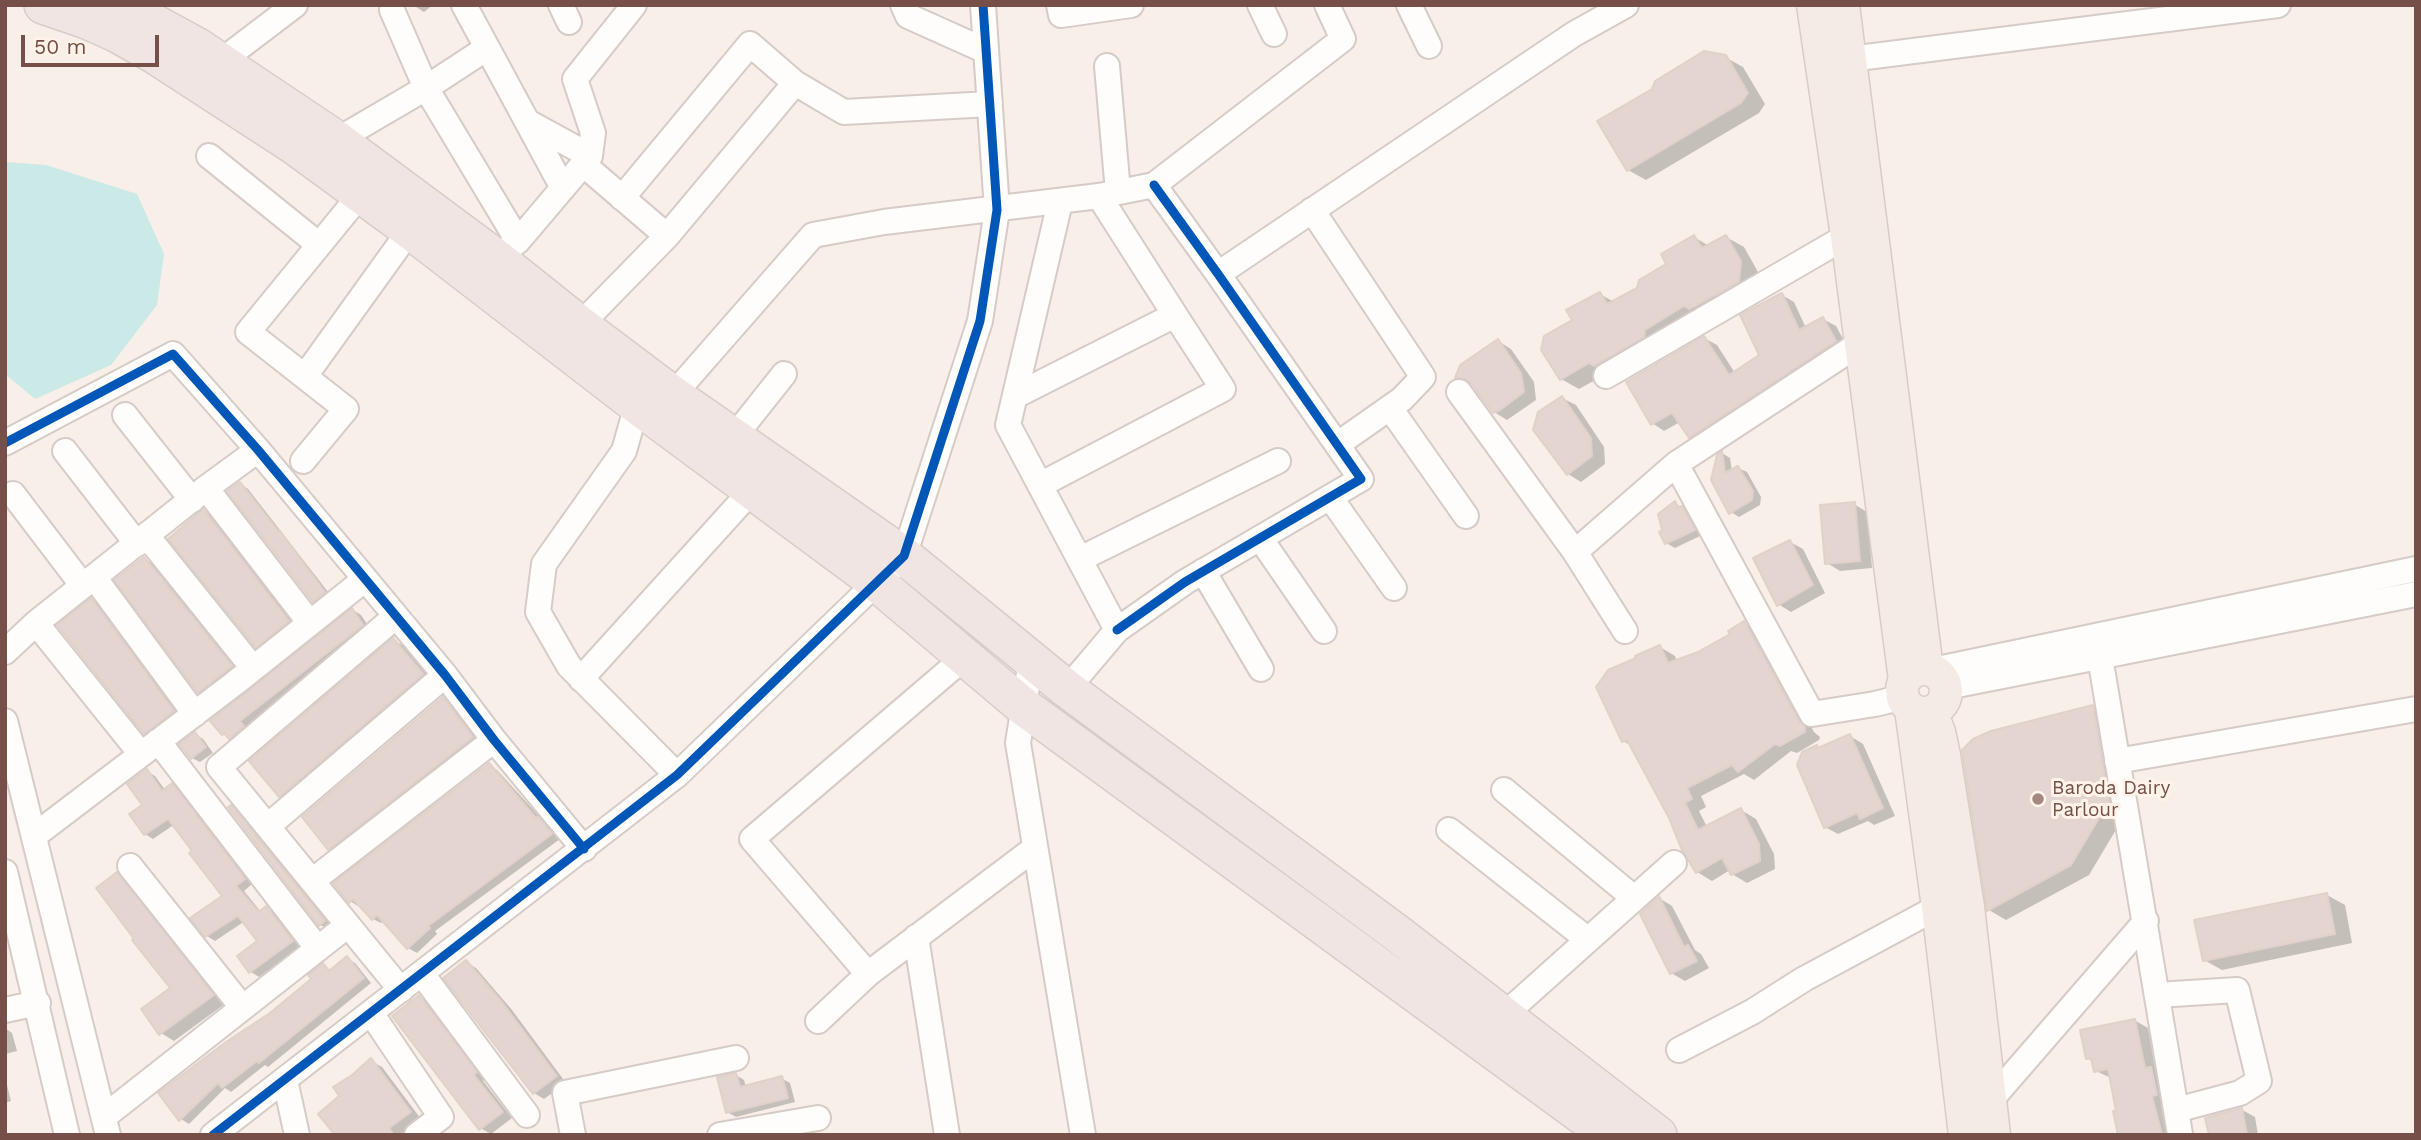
<!DOCTYPE html>
<style>
body{margin:0}
#map{position:relative;width:2421px;height:1140px;overflow:hidden;background:#f7efe8;font-family:"Work Sans",sans-serif}
canvas{display:block}
.frame{position:absolute;inset:0;border:7px solid #765048;pointer-events:none}
.scale{position:absolute;left:21px;top:35px;width:138px;height:32px;box-sizing:border-box;border:4px solid #765048;border-top:0;padding-left:9px;font-size:21px;line-height:24px;white-space:nowrap;color:#765048;-webkit-text-stroke:5px #fff3ea;paint-order:stroke}
</style>
<div id="map">
<canvas width="2421" height="1140"></canvas>
<div class="frame"></div>
<div class="scale">50 m</div>
</div>
<script>
const ctx = document.querySelector('canvas').getContext('2d');
ctx.lineJoin = 'round';
function fillPath(path, color) { ctx.fillStyle = color; ctx.fill(path, 'evenodd'); }
const poly = rows => new Path2D(rows.map(r => 'M' + r).join(''));
function strokePath(path, color, width, dash) { ctx.strokeStyle = color; ctx.lineWidth = width; ctx.lineCap = dash ? 'butt' : 'round'; ctx.setLineDash(dash || []); ctx.stroke(path); }
function write(font, color, halo, rows, align = 'center') {
  ctx.font = font + ' "Work Sans",sans-serif'; ctx.lineWidth = 6; ctx.setLineDash([]); ctx.textBaseline = 'middle'; ctx.strokeStyle = halo; ctx.fillStyle = color; for (const [text, x, y, turn = 0] of rows) {
    ctx.save(); ctx.translate(x, y); ctx.rotate((+turn || 0) * Math.PI / 180); ctx.textAlign = isNaN(turn) ? turn : align; if (halo) ctx.strokeText(text, 0, 0); ctx.fillText(text, 0, 0); ctx.restore();
  }
}
fillPath(poly([
 [5,162,46,165,137,194,164,254,157,305,111,365,35,399,5,374]
]), '#cae9e7');
fillPath(poly([
 [413,5,433,5,424,12],
 [1725,57,1743,67,1765,104,1759,113,1646,180,1628,170],
 [1694,237,1709,246,1726,237,1744,247,1758,272,1756,291,1579,389,1561,379,1574,321,1600,294,1614,302,1638,289,1669,265],
 [1782,295,1794,302,1806,328,1823,319,1836,326,1848,348,1703,444,1690,436,1680,422,1664,431,1652,423,1704,338,1717,345,1735,373,1761,356],
 [1498,341,1511,349,1534,382,1536,400,1507,420,1494,412,1474,385,1458,377],
 [1562,398,1576,405,1604,447,1605,464,1581,482,1568,474],
 [1722,453,1730,458,1732,471,1738,468,1747,472,1761,497,1760,505,1739,517,1731,512,1713,480],
 [240,484,248,489,332,597,322,605,314,601],
 [1675,503,1690,513,1702,535,1675,548,1666,543],
 [1854,504,1867,512,1872,568,1840,571,1827,563],
 [204,511,212,516,297,626,265,651,257,646],
 [1790,542,1803,549,1825,593,1791,612,1778,604],
 [145,559,153,564,240,671,207,696,199,691],
 [91,600,100,605,181,716,153,737,145,732],
 [353,610,361,615,371,630,247,726,251,731,239,742,223,733],
 [1744,623,1759,632,1814,732,1820,737,1819,740,1797,753,1791,751,1754,780,1744,774,1701,796,1706,807,1699,811,1707,827,1741,810,1756,819,1774,854,1775,869,1747,883,1732,874,1730,870,1712,881,1697,872,1671,817,1632,746,1623,741,1660,647,1675,656,1677,662,1699,654,1732,634],
 [393,640,402,645,431,679,288,801,280,796],
 [443,699,451,704,481,743,337,853,329,849],
 [2093,707,2110,717,2120,823,2089,875,2006,920,1989,910],
 [195,734,203,739,213,753,200,762,192,758],
 [1850,736,1863,744,1895,816,1874,825,1868,821,1838,834,1825,827,1817,747,1821,749],
 [489,765,497,770,560,839,435,931,437,934,417,953,408,948,384,921,381,923,373,919,360,904,358,906,350,901],
 [147,771,155,776,165,790,172,785,180,790,252,884,244,891,261,912,266,908,275,913,301,947,259,977,251,972,259,941,245,921,215,941,207,936,225,897,175,824,153,839,145,834],
 [231,807,239,812,333,926,329,929,320,925],
 [117,874,130,882,226,1003,174,1041,161,1033,173,989],
 [2327,895,2345,905,2352,943,2222,970,2204,960],
 [1659,898,1672,906,1695,950,1701,954,1709,968,1685,981,1671,973],
 [347,959,355,963,371,983,268,1067,265,1065,231,1092,225,1088,189,1124,181,1119,161,1093,271,1014,314,979,323,965,332,971],
 [466,962,476,968,512,1010,566,1083,544,1099,534,1093],
 [419,997,430,1003,486,1079,483,1081,512,1118,491,1134,480,1128],
 [2134,1020,2148,1028,2156,1072,2164,1076,2172,1135,2119,1135,2118,1112,2111,1078,2096,1071,2094,1062,2087,1058],
 [5,1028,12,1033,17,1051,5,1054],
 [371,1061,382,1067,421,1119,402,1135,337,1135,342,1097,353,1076],
 [736,1075,744,1080,746,1087,781,1078,790,1083,795,1102,736,1117,727,1112],
 [5,1077,11,1101,5,1103],
 [2242,1110,2255,1117,2258,1135,2210,1135]
]), '#0003');
const building = poly([
 [1704,51,1726,55,1748,93,1741,103,1627,171,1597,121,1652,89,1655,81,1704,51],
 [1694,235,1702,248,1726,235,1741,261,1739,282,1689,309,1684,306,1645,330,1644,337,1597,364,1594,366,1589,363,1560,380,1541,350,1544,336,1572,320,1566,310,1600,292,1607,304,1637,288,1639,280,1666,264,1661,254,1694,235],
 [1782,293,1799,330,1823,317,1836,341,1689,438,1672,413,1651,425,1626,382,1704,336,1729,375,1759,355,1740,315,1782,293],
 [1498,339,1521,373,1524,392,1500,410,1493,413,1471,383,1464,378,1455,378,1460,365,1498,339],
 [1562,396,1591,438,1592,456,1567,475,1533,430,1538,412,1562,396],
 [1722,451,1725,473,1738,466,1753,491,1752,500,1729,514,1711,480,1717,455,1722,451],
 [240,482,279,532,280,531,325,592,313,602,227,491,240,482],
 [1675,501,1678,508,1682,506,1695,530,1665,544,1659,532,1662,530,1658,514,1675,501],
 [1855,502,1860,561,1825,564,1820,505,1855,502],
 [203,509,289,621,256,648,168,539,203,509],
 [1790,540,1813,585,1777,606,1753,558,1790,540],
 [144,557,232,666,198,693,114,580,144,557],
 [91,598,174,711,144,734,57,625,91,598],
 [352,608,363,625,240,721,244,726,229,739,224,733,222,735,210,721,352,608],
 [1744,621,1799,721,1805,727,1805,732,1780,746,1775,744,1738,772,1732,765,1687,788,1692,799,1685,803,1698,830,1741,808,1759,844,1760,861,1731,875,1722,858,1696,873,1682,850,1669,818,1627,740,1622,742,1596,687,1608,670,1636,658,1635,656,1660,645,1668,663,1698,652,1730,634,1728,631,1744,621],
 [393,638,423,674,279,797,249,761,393,638],
 [443,697,473,737,328,850,302,817,443,697],
 [2093,705,2111,813,2102,813,2071,865,1987,911,1962,750,1973,739,1991,731,2093,705],
 [195,732,206,747,191,759,179,744,195,732],
 [1850,734,1883,808,1860,819,1857,813,1824,828,1797,765,1802,752,1817,745,1818,748,1850,734],
 [489,763,536,818,538,817,552,834,428,926,430,928,407,949,377,915,372,920,353,899,349,903,333,883,489,763],
 [147,769,162,791,172,783,245,879,236,886,259,912,266,906,293,941,249,973,237,956,257,941,238,916,205,937,190,918,222,896,189,853,192,851,168,819,144,835,129,814,142,805,127,784,147,769],
 [231,805,325,921,319,926,228,807,231,805],
 [117,872,214,995,159,1035,141,1009,170,988,132,940,134,939,96,888,117,872],
 [2327,893,2335,934,2203,961,2194,920,2327,893],
 [1659,896,1684,947,1688,945,1697,961,1670,974,1640,914,1659,896],
 [347,956,364,978,259,1063,257,1061,222,1088,218,1083,179,1121,158,1093,226,1042,270,1013,311,979,308,975,323,963,329,971,347,956],
 [466,960,502,1002,557,1076,533,1094,443,978,466,960],
 [419,995,477,1072,474,1075,503,1112,479,1130,392,1016,419,995],
 [2135,1019,2145,1068,2151,1067,2157,1095,2152,1096,2162,1135,2118,1135,2113,1111,2116,1111,2108,1069,2094,1072,2091,1058,2086,1059,2080,1030,2135,1019],
 [371,1058,411,1112,389,1128,394,1135,335,1135,318,1114,339,1096,333,1087,352,1075,371,1058],
 [736,1073,740,1087,782,1076,788,1098,726,1113,717,1077,736,1073],
 [2242,1108,2247,1135,2209,1135,2205,1118,2242,1108]
]);
fillPath(building, '#e4d5d0');
strokePath(building, '#e0d1ca', 2);
const minor = poly([
 [464,5,563,188],
 [561,5,569,22],
 [903,5,908,16,986,51],
 [1059,5,1061,15,1131,5],
 [1260,5,1274,34],
 [1409,5,1429,46],
 [392,10,426,88,518,241],
 [1850,59,2278,5],
 [220,62,295,5],
 [1107,66,1118,192],
 [528,122,590,156],
 [337,140,426,88,487,48],
 [209,156,318,244],
 [583,164,667,236],
 [1099,196,1175,315],
 [622,198,750,44,795,83],
 [1060,202,1008,425,1117,630,1067,689],
 [1312,210,1423,377,1402,399,1338,444],
 [496,258,518,241,590,156,593,133,575,79,634,5],
 [1218,274,1574,34,1626,5],
 [580,325,667,236,795,83,844,112,990,104],
 [305,376,410,230],
 [1606,376,1847,236],
 [1459,392,1575,552],
 [673,395,813,235,884,222,1099,196,1154,185,1343,39,1327,5],
 [1015,396,1175,315,1223,389,1040,485],
 [637,405,624,451,544,564,538,612,569,666,677,775],
 [1390,408,1466,516],
 [125,415,192,500],
 [734,437,784,374],
 [5,443,173,354,258,450,445,675,494,740,584,849],
 [65,451,137,544],
 [303,461,346,409,248,332,360,195],
 [1676,464,1812,714,1875,704,1903,697],
 [206,488,310,623],
 [13,494,83,586],
 [1330,497,1394,588],
 [147,536,253,668],
 [1260,538,1324,631],
 [1080,559,1278,461],
 [1203,571,1261,669],
 [94,577,195,714],
 [395,617,219,767,401,990],
 [36,623,141,754],
 [1117,630,1185,582,1361,479,1218,274,1154,185],
 [1625,631,1575,552,1676,464,1862,342],
 [5,652,36,623,206,488,258,450],
 [2100,657,2180,1134],
 [1031,661,1018,743,1083,1135],
 [1933,670,2416,569],
 [581,679,753,489],
 [1947,687,2416,594],
 [5,721,108,1135],
 [158,741,318,949],
 [2117,761,2416,709],
 [1504,790,1634,898],
 [268,826,445,675],
 [1449,830,1587,939],
 [34,836,235,683,364,580],
 [130,866,242,1007],
 [5,872,67,1135],
 [312,881,494,740],
 [916,937,947,1135],
 [422,974,527,1115],
 [868,974,752,839,965,657],
 [2157,995,2237,990,2259,1081,2240,1093,2176,1110],
 [5,1010,38,1003],
 [371,1013,441,1117,417,1135],
 [1503,1016,1674,863],
 [818,1021,868,974,1035,848],
 [1679,1050,1752,1012,1804,979,1938,907],
 [285,1080,297,1135],
 [1990,1101,2146,921],
 [105,1116,348,925],
 [213,1135,677,775,904,556,980,321,997,210,983,5],
 [573,1135,565,1093,736,1058],
 [720,1135,818,1118]
]);
const major = poly([
 [1813,5,1847,236,1905,680],
 [1843,5,1927,669],
 '1902 691a22 22 0 1 1 44 0a22 22 0 1 1-44 0Z',
 [1911,709,1938,907,1965,1135],
 [1931,712,1939,732,1944,755,1968,907,1994,1135]
]);
const highway = poly([
 [43,5,87,20,116,33,155,55,295,146,410,230,637,405,876,582,1024,707,1609,1135],
 [121,5,198,47,337,140,496,258,580,325,673,395,904,556,1067,689,1398,934,1658,1135]
]);
strokePath(minor, '#d6cbc6', 28);
strokePath(major, '#d8ccc8', 35);
strokePath(highway, '#d8ccc8', 40);
strokePath(minor, '#fefdfc', 24);
strokePath(major, '#f3ebe4', 32);
strokePath(highway, '#f1e5e3', 37);
strokePath(poly([
 [5,443,173,354,258,450,445,675,494,740,584,849],
 [1117,630,1185,582,1361,479,1218,274,1154,185],
 [213,1135,677,775,904,556,980,321,997,210,983,5]
]), '#0057b8', 9);
for (const [x, y, r, color] of [
 [2038,799,7,"#a38880"]
]) { const dot = new Path2D(); dot.arc(x, y, r, 0, 2 * Math.PI); ctx.fillStyle = color; ctx.fill(dot); strokePath(dot, '#fff3ea', 2.5); }
write('19px', '#765048', '#fff3ea', [
 ["Baroda Dairy",2052,788],
 ["Parlour",2052,810]
], 'left');
</script>
